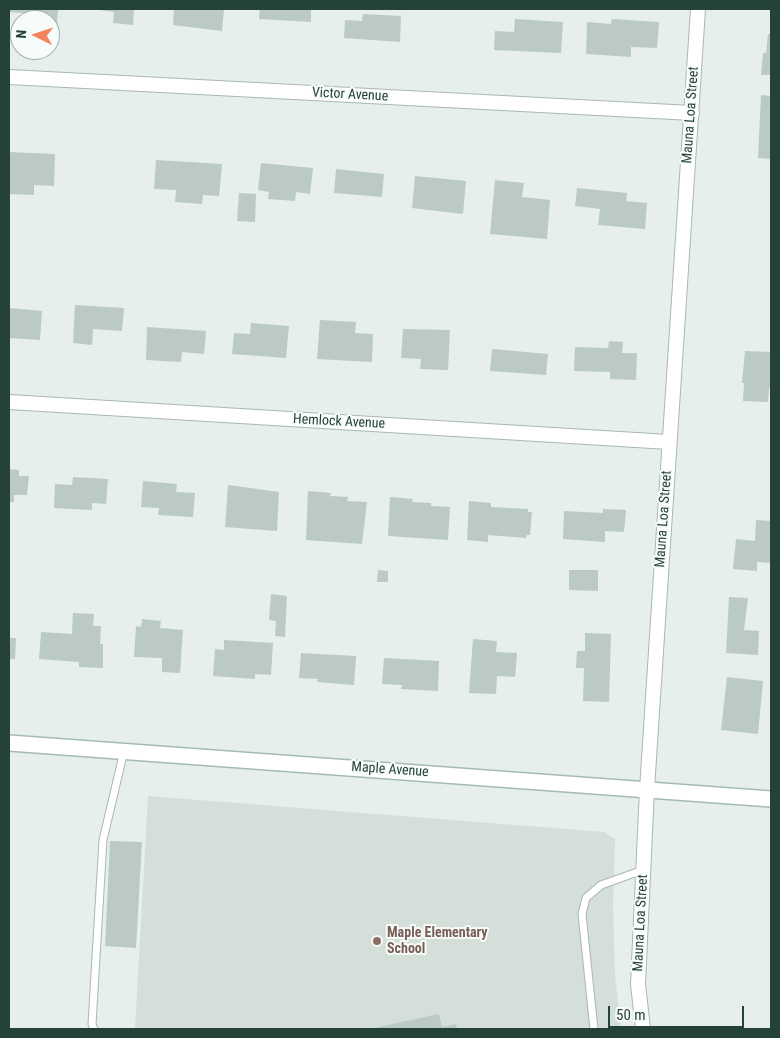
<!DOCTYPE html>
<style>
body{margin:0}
#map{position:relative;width:780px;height:1038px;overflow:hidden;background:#e6efeb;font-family:"Roboto Condensed",sans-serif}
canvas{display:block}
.frame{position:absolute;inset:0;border:10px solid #24423a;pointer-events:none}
.north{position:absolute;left:10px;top:10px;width:50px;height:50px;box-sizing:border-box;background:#f7fbf9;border:1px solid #a3b1ad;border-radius:50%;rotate:274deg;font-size:14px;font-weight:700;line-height:20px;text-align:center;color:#24423a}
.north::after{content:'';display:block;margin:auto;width:18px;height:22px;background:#f4845f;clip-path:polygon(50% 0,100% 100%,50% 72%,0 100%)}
.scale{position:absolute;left:608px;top:1006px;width:136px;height:22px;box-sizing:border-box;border:2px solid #24423a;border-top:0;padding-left:6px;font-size:15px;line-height:18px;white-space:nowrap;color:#24423a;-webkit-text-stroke:4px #f7fbf9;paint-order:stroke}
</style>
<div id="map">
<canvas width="780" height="1038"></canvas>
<div class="frame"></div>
<div class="north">N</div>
<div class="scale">50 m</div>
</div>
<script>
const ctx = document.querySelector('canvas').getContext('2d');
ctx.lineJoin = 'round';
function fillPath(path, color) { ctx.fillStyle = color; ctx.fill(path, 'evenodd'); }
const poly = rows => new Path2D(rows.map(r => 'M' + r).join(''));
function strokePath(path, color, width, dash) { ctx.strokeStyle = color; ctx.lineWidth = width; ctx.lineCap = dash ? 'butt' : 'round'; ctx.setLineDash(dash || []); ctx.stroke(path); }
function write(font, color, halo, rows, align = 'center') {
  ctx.font = font + ' "Roboto Condensed",sans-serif'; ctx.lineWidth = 4; ctx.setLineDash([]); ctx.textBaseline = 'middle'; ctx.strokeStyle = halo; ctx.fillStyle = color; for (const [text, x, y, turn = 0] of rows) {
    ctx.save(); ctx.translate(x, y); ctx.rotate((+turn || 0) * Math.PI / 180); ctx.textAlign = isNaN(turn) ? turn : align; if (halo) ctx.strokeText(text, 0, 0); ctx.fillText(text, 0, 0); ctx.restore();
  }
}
fillPath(poly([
 [148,796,604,832,615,839,613,906,615,975,621,1029,135,1029]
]), '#d4dfda');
fillPath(poly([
 [9,9,58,9,57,24,50,24,50,20,23,20,23,13,9,12],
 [92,9,134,9,133,25,113,23,114,12],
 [174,9,224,9,222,31,173,25],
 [260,9,311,9,311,22,259,19],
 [363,14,401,16,400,42,344,38,345,20,362,21],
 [515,19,563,22,561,53,494,50,495,31,514,32],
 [612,19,659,22,657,48,631,47,631,57,586,54,587,22,611,24],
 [768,34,771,34,771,75,761,75,763,53,766,53],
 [761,95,771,96,771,159,758,158],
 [9,152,55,154,54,186,34,185,34,195,9,194],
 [156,160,222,164,219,196,203,195,202,204,175,202,176,190,154,189],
 [261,163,313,168,310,194,296,192,295,201,268,199,269,192,258,190],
 [336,169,384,174,382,197,334,193],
 [415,176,466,181,463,214,412,208],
 [495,180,524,183,522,197,550,200,547,239,490,234],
 [577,188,627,193,626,201,647,203,645,229,598,225,600,209,575,206],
 [239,193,256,194,255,222,237,221],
 [75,305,124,308,122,331,93,329,92,345,73,343],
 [9,308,42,311,40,340,9,338],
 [320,320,356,322,355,333,373,334,372,362,317,359],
 [251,323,289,326,286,358,232,354,234,333,250,334],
 [147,327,206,331,204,354,182,352,181,362,146,360],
 [403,329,450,330,448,370,420,369,421,359,401,358],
 [609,341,623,342,622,353,637,353,636,380,610,379,610,372,574,371,575,347,608,348],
 [492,349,548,354,546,375,490,371],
 [745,351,771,352,771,388,769,388,768,402,743,401,744,383,742,383],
 [9,469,19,470,19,476,29,476,27,495,14,495,14,502,9,502],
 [73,477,108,479,106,504,92,503,92,510,54,508,55,484,72,485],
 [143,481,177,484,176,492,195,493,193,517,158,515,159,508,141,507],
 [228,485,279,492,277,531,225,527],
 [308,491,331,493,330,496,348,497,347,501,367,502,362,544,306,540],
 [390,497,413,499,412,502,431,503,431,506,450,507,448,540,388,536],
 [469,501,491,503,491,507,528,509,528,512,532,512,530,535,527,535,526,538,488,535,488,542,467,540],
 [603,509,626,510,624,532,605,531,605,542,563,539,564,511,603,513],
 [756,520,771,521,771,563,757,562,757,571,733,569,736,539,755,541],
 [378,570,388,571,388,582,377,582],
 [569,570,598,570,598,591,569,590],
 [271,594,287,596,285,637,275,636,276,621,269,620],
 [729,597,748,598,744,630,759,631,758,655,726,653],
 [73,613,94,614,93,626,101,626,100,644,103,644,103,668,79,667,79,662,39,659,41,632,72,634],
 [142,619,161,621,160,628,183,630,180,673,162,672,162,658,134,657,136,626,141,627],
 [585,633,611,634,609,702,583,701,584,668,576,668,577,651,585,651],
 [9,638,16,638,15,659,9,659],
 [473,639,497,641,496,652,517,653,515,677,497,676,496,694,469,693],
 [224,640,273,643,271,675,255,674,255,679,213,676,215,649,224,650],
 [301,653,356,656,354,685,317,682,318,679,299,678],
 [384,658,439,661,438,691,401,689,402,685,382,684],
 [727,677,763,681,758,734,721,730],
 [110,841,142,842,136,948,105,946],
 [439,1014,442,1027,456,1024,457,1029,369,1029]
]), '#bbcac4');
const lane = poly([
 [94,1029,92,1024,103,840,124,751],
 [594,1029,582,914,586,898,601,885,643,870]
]);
const street = poly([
 [9,77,692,113],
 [9,402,669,442],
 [643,1029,638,984,647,789,698,9]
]);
const secondary = poly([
 [9,743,771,799]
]);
strokePath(lane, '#a8b8b2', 9);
strokePath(street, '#a8b8b2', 16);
strokePath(secondary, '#a4bbb3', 18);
strokePath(lane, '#fff', 7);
strokePath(street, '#fff', 14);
strokePath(secondary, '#fff', 15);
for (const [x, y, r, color] of [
 [377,941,5,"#8d6e63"]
]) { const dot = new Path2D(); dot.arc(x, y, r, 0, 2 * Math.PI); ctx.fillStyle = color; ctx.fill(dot); strokePath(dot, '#f7fbf9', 2); }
write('14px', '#24423a', '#f7fbf9', [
 ["Victor Avenue",350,95,3],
 ["Mauna Loa Street",691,115,-86],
 ["Hemlock Avenue",339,422,3],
 ["Mauna Loa Street",664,519,-86],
 ["Maple Avenue",390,770,4],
 ["Mauna Loa Street",641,923,-87]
]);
write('bold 14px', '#785e54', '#f7fbf9', [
 ["Maple Elementary",387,933],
 ["School",387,949]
], 'left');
</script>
